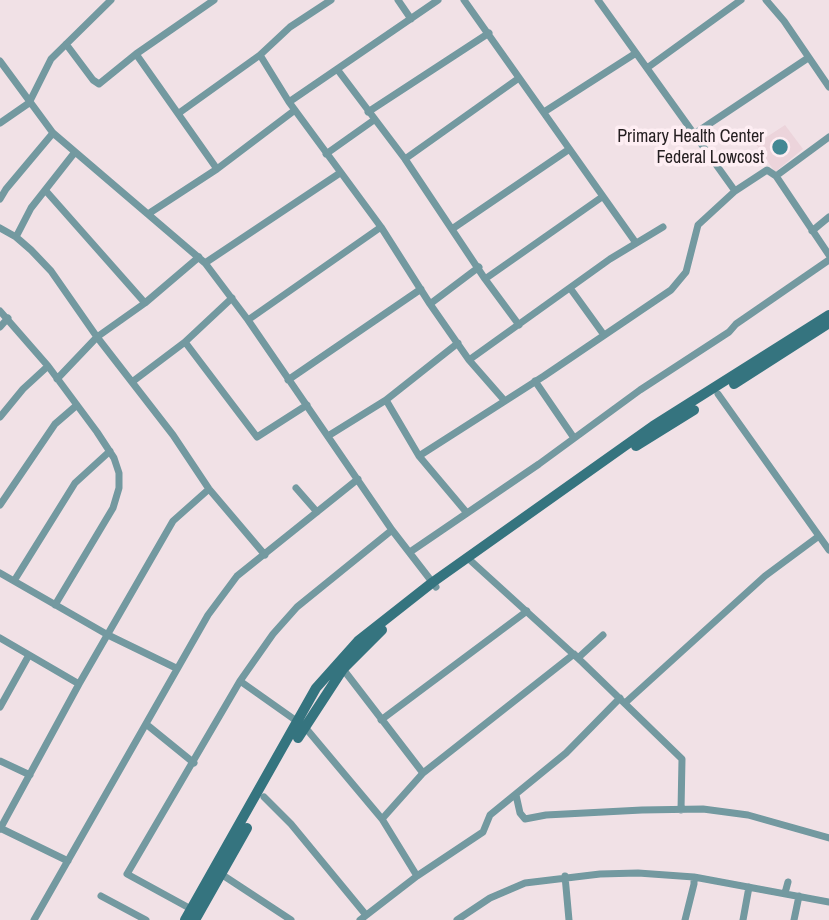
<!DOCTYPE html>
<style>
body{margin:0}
canvas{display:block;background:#f1e1e6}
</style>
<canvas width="829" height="920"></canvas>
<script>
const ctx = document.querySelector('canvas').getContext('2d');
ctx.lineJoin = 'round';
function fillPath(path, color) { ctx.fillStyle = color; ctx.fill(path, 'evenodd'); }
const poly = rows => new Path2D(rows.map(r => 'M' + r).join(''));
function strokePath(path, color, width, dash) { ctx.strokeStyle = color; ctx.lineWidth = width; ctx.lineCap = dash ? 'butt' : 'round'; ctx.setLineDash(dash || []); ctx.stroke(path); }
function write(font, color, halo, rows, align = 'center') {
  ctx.font = font + ' "Archivo Narrow",sans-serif'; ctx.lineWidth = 7; ctx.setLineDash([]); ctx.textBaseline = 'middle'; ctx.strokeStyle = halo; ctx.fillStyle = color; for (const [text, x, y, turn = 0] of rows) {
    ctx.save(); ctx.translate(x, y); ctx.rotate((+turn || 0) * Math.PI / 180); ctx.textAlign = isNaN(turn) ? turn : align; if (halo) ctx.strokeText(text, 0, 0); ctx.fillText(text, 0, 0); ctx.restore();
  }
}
fillPath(poly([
 [785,125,803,149,775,172,756,144]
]), '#ecd4db');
strokePath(poly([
 [398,0,411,19],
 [464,0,636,243],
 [598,0,735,191],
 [766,0,784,21,829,87],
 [66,44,93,80,99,84,136,54,214,0],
 [136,54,217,169],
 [260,55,289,102,381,227,430,304,469,360,504,400],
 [0,61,53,133,205,263,248,320,392,530,436,587],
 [647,68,741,0],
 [337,69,405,159,485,279,519,325],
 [289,102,438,0],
 [368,112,489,33],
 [544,112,636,53],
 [179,113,260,55,290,27,331,0],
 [0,123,29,103,51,59,111,0],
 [694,134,808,58],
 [326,154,374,120],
 [405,159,519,78],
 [776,176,829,137],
 [46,191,145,303],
 [0,199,6,189,53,133],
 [148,214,217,169,295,110],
 [0,228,16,237,31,250,51,271,97,337,173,435,209,489,265,555],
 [452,229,568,150],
 [812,231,829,217],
 [16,237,31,208,75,152],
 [205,263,340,173],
 [485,279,602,197],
 [570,288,604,335],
 [430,304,479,267],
 [0,311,48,366,97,432,114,458,119,473,119,488,113,508,55,605],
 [248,320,381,227],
 [0,327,8,318],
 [185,342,257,437,307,405],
 [469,360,610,259,663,227],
 [57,379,97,337,145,303,199,257],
 [288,380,421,289],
 [535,381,574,438],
 [132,382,185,342,232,298],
 [718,394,829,550],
 [386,400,419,456,467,513],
 [0,417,23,389,48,366],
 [328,436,386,400,458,343],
 [419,456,544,376,671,290,686,272,698,225,735,191,767,170,776,176,829,255],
 [296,488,317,512],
 [0,505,55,424,77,405],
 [410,552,539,464,640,390,729,332,736,324,829,260],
 [471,561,582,662,682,759,681,810],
 [0,573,108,635,176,668],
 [14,581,75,483,110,451],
 [0,638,79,684],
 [343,669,423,773],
 [240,681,298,722],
 [625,703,765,576,819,536],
 [0,707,29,655],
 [381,720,527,611],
 [146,724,194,763],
 [304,726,382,819,417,876],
 [0,761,30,775],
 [516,795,520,813,525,819,546,815,642,810,703,809,748,815,829,838],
 [264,797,291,824,366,915],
 [382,819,423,773,574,654,578,658,603,635],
 [0,828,68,861],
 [0,829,79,684,173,521,209,489],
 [221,874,291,920],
 [565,876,569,920],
 [785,893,788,882],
 [101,896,146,920],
 [191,909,127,874,240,681,273,634,297,607,392,530],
 [34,920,208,615,237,576,358,479],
 [360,920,417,876,483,832,490,815,566,753,620,698],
 [457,920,490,898,525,883,600,874,638,873,694,877,829,902],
 [685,920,694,884,694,877],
 [743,920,749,887],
 [794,920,799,896]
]), '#7399a0', 7);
strokePath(poly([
 [734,384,826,325],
 [636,446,694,410],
 [298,738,343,669,382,630],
 [185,920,316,688,358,641,433,582,653,426,829,315],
 [195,920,247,828]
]), '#35747f', 10);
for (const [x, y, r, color] of [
 [780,147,9,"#438894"]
]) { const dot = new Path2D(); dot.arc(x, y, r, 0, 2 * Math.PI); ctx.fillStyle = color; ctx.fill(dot); strokePath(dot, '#feeef3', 2.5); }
write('18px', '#241e20', '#feeef3', [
 ["Primary Health Center",764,137],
 ["Federal Lowcost",764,158]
], 'right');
</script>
